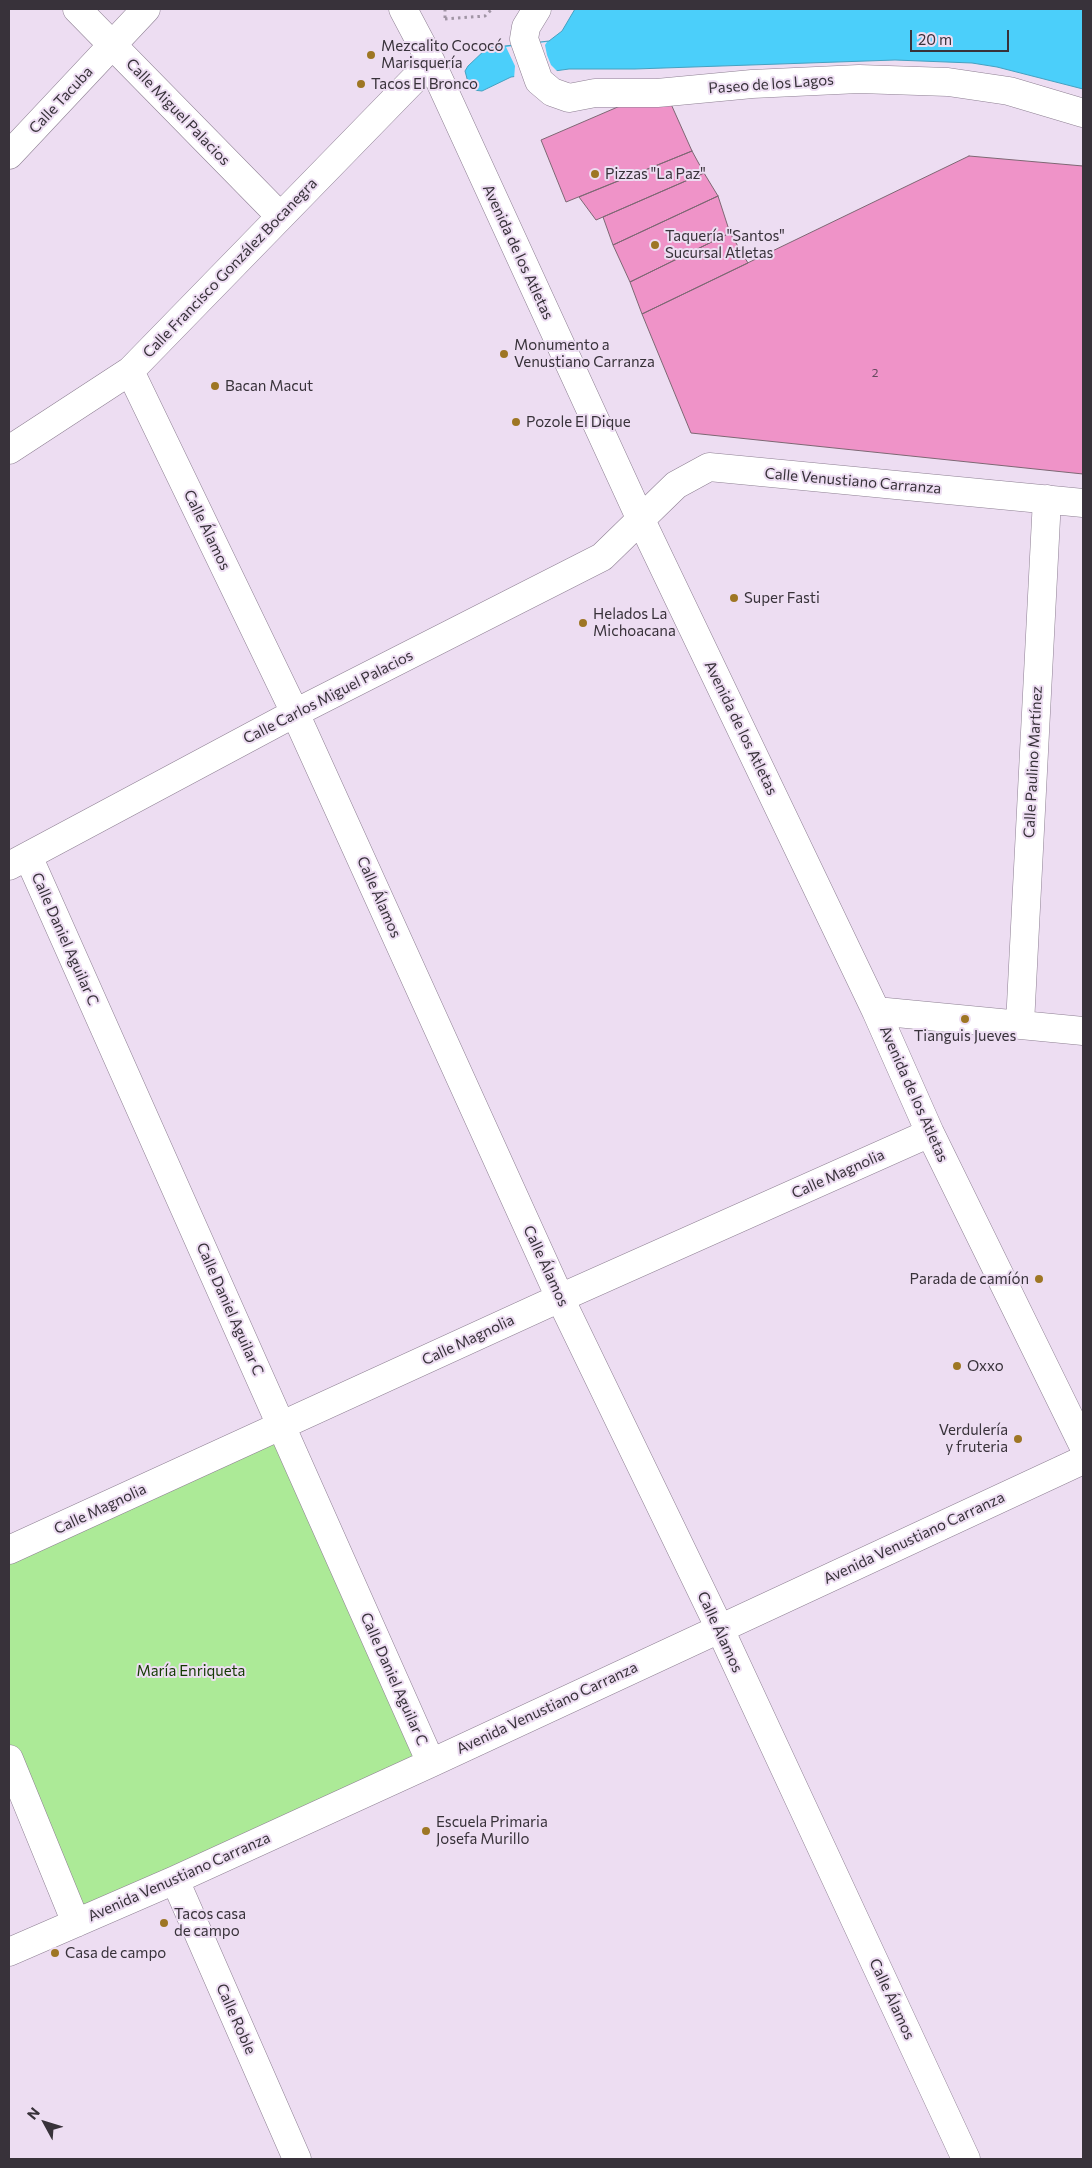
<!DOCTYPE html>
<meta charset="utf-8">
<style>
body{margin:0}
#map{position:relative;width:1092px;height:2168px;overflow:hidden;background:#edddf2;font-family:Commissioner,sans-serif}
canvas{display:block}
.frame{position:absolute;inset:0;border:10px solid #38323a;pointer-events:none}
.north{position:absolute;left:20px;top:2098px;width:50px;height:50px;-webkit-text-stroke:4px #edddf2;paint-order:stroke;rotate:309deg;font-size:14px;font-weight:700;line-height:20px;text-align:center;color:#38323a}
.north::after{content:'';display:block;margin:auto;width:18px;height:22px;background:#38323a;clip-path:polygon(50% 0,100% 100%,50% 72%,0 100%)}
.scale{position:absolute;left:910px;top:30px;width:99px;height:22px;box-sizing:border-box;border:2px solid #38323a;border-top:0;padding-left:6px;font-size:15px;line-height:18px;white-space:nowrap;color:#38323a;-webkit-text-stroke:4px #edddf2;paint-order:stroke}
</style>
<div id="map">
<canvas width="1092" height="2168"></canvas>
<div class="frame"></div>
<div class="north">N</div>
<div class="scale">20 m</div>
</div>
<script>
const ctx = document.querySelector('canvas').getContext('2d');
ctx.lineJoin = 'round';
function fillPath(path, color) { ctx.fillStyle = color; ctx.fill(path, 'evenodd'); }
const poly = rows => new Path2D(rows.map(r => 'M' + r).join(''));
function strokePath(path, color, width, dash) { ctx.strokeStyle = color; ctx.lineWidth = width; ctx.lineCap = dash ? 'butt' : 'round'; ctx.setLineDash(dash || []); ctx.stroke(path); }
function write(font, color, halo, rows, align = 'center') {
  ctx.font = font + ' Commissioner,sans-serif'; ctx.lineWidth = 4; ctx.setLineDash([]); ctx.textBaseline = 'middle'; ctx.strokeStyle = halo; ctx.fillStyle = color; for (const [text, x, y, turn = 0] of rows) {
    ctx.save(); ctx.translate(x, y); ctx.rotate((+turn || 0) * Math.PI / 180); ctx.textAlign = isNaN(turn) ? turn : align; if (halo) ctx.strokeText(text, 0, 0); ctx.fillText(text, 0, 0); ctx.restore();
  }
}
fillPath(poly([
 [282,1425,431,1763,76,1923,9,1759,9,1550]
]), '#acea97');
const water = poly([
 [575,9,1083,9,1083,89,997,67,972,63,895,60,635,69,569,69,511,77,482,91,473,90,469,86,465,71,468,66,487,48,549,41,562,31,575,9]
]);
fillPath(water, '#4bcffa');
strokePath(water, '#45a0c0', 1);
fillPath(poly([
 [547,42,545,45,547,55,551,65,559,73,514,79,515,66,506,47]
]), '#edddf2');
const building = poly([
 [671,104,692,151,566,202,541,140,620,106,671,104],
 [692,151,704,173,596,220,579,197,692,151],
 [969,156,1083,166,1083,474,691,433,642,314,969,156],
 [704,173,718,196,613,245,603,217,704,173],
 [718,196,730,233,630,282,613,245,718,196],
 [730,233,748,263,642,314,630,282,730,233]
]);
fillPath(building, '#ef93c8');
strokePath(building, '#7d6773', 1);
const street = poly([
 [77,9,280,216],
 [403,9,431,62,641,520,876,1011,930,1133,1083,1445],
 [537,9,526,27,524,39,539,81,552,92,569,98,595,93,657,93,752,84,859,79,948,82,1009,91,1083,113],
 [9,155,146,9],
 [130,371,295,713,560,1298,719,1627,966,2159],
 [9,450,130,371,431,62],
 [28,856,431,1763],
 [9,866,295,713,602,557,676,485,709,467,1083,503],
 [876,1011,1083,1031],
 [1020,1024,1047,499],
 [9,1550,560,1298,930,1133],
 [9,1759,76,1923],
 [175,1880,297,2159],
 [9,1952,175,1880,431,1763,1083,1460]
]);
strokePath(street, '#8d7f92', 29);
strokePath(poly([
 [445,9,445,19],
 [445,19,485,16,492,9]
]), '#a195a5', 3, [2.5, 4]);
strokePath(street, '#fff', 28);
for (const [x, y, r, color] of [
 [371,55,5,"#9e7624"],
 [361,84,5,"#9e7624"],
 [595,174,5,"#9e7624"],
 [655,245,5,"#9e7624"],
 [504,354,5,"#9e7624"],
 [215,386,5,"#9e7624"],
 [516,422,5,"#9e7624"],
 [734,598,5,"#9e7624"],
 [583,623,5,"#9e7624"],
 [965,1019,5,"#9e7624"],
 [1039,1279,5,"#9e7624"],
 [957,1366,5,"#9e7624"],
 [1018,1439,5,"#9e7624"],
 [426,1831,5,"#9e7624"],
 [164,1923,5,"#9e7624"],
 [55,1953,5,"#9e7624"]
]) { const dot = new Path2D(); dot.arc(x, y, r, 0, 2 * Math.PI); ctx.fillStyle = color; ctx.fill(dot); strokePath(dot, '#edddf2', 2); }
write('12px', '#664a5e', null, [
 ["2",875,373]
]);
write('15px', '#38323a', '#edddf2', [
 ["Mezcalito Cococó",381,46],
 ["Marisquería",381,63],
 ["Tacos El Bronco",371,84],
 ["Pizzas \"La Paz\"",605,174],
 ["Taquería \"Santos\"",665,236],
 ["Sucursal Atletas",665,253],
 ["Monumento a",514,345],
 ["Venustiano Carranza",514,362],
 ["Bacan Macut",225,386],
 ["Pozole El Dique",526,422],
 ["Super Fasti",744,598],
 ["Helados La",593,614],
 ["Michoacana",593,631],
 ["Tianguis Jueves",965,1036,"center"],
 ["Parada de camíón",1029,1279,"right"],
 ["Oxxo",967,1366],
 ["Verdulería",1008,1430,"right"],
 ["y fruteria",1008,1447,"right"],
 ["Escuela Primaria",436,1822],
 ["Josefa Murillo",436,1839],
 ["Tacos casa",174,1914],
 ["de campo",174,1931],
 ["Casa de campo",65,1953]
], 'left');
write('15px', '#38323a', '#edddf2', [
 ["Paseo de los Lagos",771,84,-4],
 ["Calle Tacuba",61,100,-47],
 ["Calle Miguel Palacios",178,112,46],
 ["Avenida de los Atletas",518,252,65],
 ["Calle Francisco González Bocanegra",230,268,-46],
 ["Calle Venustiano Carranza",853,481,5],
 ["Calle Álamos",207,530,64],
 ["Calle Carlos Miguel Palacios",328,697,-27],
 ["Avenida de los Atletas",741,728,64],
 ["Calle Paulino Martínez",1033,762,-87],
 ["Calle Álamos",379,897,66],
 ["Calle Daniel Aguilar C",65,939,66],
 ["Avenida de los Atletas",914,1094,66],
 ["Calle Magnolia",838,1174,-24],
 ["Calle Álamos",546,1266,65],
 ["Calle Daniel Aguilar C",230,1309,66],
 ["Calle Magnolia",468,1340,-25],
 ["Calle Magnolia",100,1509,-25],
 ["Avenida Venustiano Carranza",914,1538,-25],
 ["Calle Álamos",720,1632,65],
 ["Calle Daniel Aguilar C",394,1679,66],
 ["Avenida Venustiano Carranza",547,1708,-25],
 ["Avenida Venustiano Carranza",179,1877,-24],
 ["Calle Álamos",892,1999,65],
 ["Calle Roble",236,2019,66]
]);
write('15px', '#133a01', '#edddf2', [
 ["María Enriqueta",191,1671]
]);
</script>
